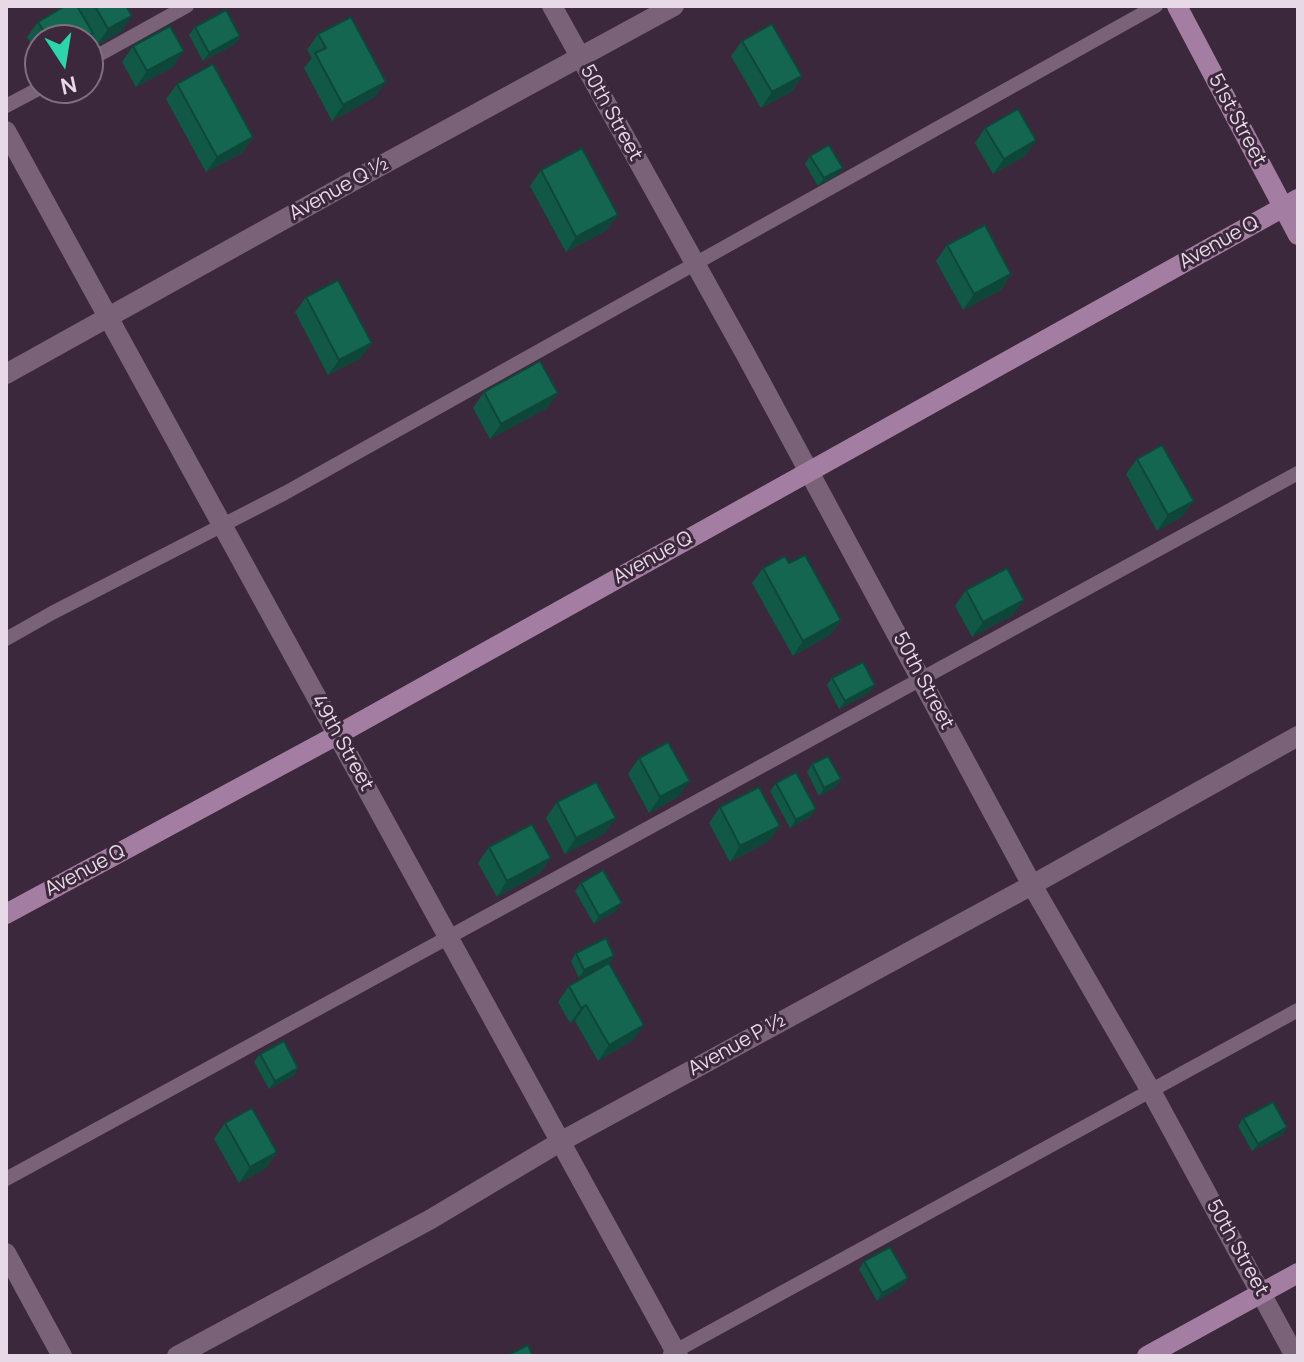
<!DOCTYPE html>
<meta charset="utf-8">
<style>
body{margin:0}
#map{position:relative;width:1304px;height:1362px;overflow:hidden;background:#3c283c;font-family:Manrope,sans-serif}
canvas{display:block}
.frame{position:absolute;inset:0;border:8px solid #e7d9e6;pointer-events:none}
.north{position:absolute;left:24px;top:24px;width:80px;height:80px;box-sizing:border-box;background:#3c283c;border:2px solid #806f80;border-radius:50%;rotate:168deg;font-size:22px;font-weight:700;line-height:32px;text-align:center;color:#e7d9e6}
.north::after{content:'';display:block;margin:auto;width:28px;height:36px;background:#2cd5ab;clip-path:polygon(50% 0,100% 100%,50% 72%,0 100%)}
</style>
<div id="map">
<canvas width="1304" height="1362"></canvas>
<div class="frame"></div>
<div class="north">N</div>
</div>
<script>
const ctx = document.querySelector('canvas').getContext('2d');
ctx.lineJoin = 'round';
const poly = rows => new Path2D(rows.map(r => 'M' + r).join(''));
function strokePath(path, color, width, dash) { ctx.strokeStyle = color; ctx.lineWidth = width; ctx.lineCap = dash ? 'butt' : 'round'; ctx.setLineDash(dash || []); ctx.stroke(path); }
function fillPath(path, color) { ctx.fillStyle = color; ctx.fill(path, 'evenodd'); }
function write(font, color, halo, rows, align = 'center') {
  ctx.font = font + ' Manrope,sans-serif'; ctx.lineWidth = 6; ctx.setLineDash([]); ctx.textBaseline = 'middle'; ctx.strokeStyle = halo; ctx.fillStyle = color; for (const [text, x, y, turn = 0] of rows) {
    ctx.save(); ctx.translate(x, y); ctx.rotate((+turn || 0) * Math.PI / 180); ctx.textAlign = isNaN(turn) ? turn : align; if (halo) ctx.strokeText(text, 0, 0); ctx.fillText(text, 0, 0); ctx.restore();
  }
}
strokePath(poly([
 [88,61,187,6],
 [6,106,40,88],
 [6,639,52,613,285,493,1156,6],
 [6,1179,1298,473],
 [670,1354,1298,1010]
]), '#7a6279', 14);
strokePath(poly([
 [552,6,746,355,1032,885,1151,1091,1295,1356],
 [6,131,678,1356],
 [6,374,371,171,674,6],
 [6,1253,62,1356],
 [177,1356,431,1219,560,1142,1032,885,1298,736]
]), '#7a6279', 20);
strokePath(poly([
 [1177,6,1298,235],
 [6,914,337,735,1298,199],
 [1147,1356,1298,1273]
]), '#a47da2', 20);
fillPath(poly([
 [79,6,126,6,132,16,121,32,97,45,92,35,88,40,40,40,40,59,27,37,38,22,78,8],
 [195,27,240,36,235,44,203,61,189,35],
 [318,34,375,97,332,121,304,68,312,58,307,50],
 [742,41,802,76,791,92,761,108,731,56],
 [133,46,173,67,136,87,122,62],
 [177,84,253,137,242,153,206,172,166,99],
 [985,128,1036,140,1025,156,993,174,975,143],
 [810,156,837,175,818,186,805,164],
 [541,170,607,230,566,252,530,186],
 [947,245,1011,274,1001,290,963,310,936,261],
 [306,297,361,358,328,375,295,312],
 [484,392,558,393,547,408,490,439,473,408],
 [1137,459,1183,516,1157,531,1126,474],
 [789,563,841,620,830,635,793,656,752,583,763,568],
 [966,590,1013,615,972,637,955,606],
 [832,678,869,693,839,709,827,685],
 [639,758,679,796,649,813,628,774],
 [812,764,841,779,836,787,819,796,807,772],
 [776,783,811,816,790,828,770,791],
 [557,802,605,833,565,854,546,818],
 [720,807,769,841,730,862,709,823],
 [489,847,540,873,497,897,478,863],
 [581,883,616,911,594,924,575,891],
 [576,953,614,956,609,963,633,1040,598,1061,575,1021,570,1023,558,1002,569,986,604,966,579,978,571,961],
 [260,1054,298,1068,293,1076,269,1089,254,1062],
 [1243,1118,1287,1127,1282,1135,1252,1151,1238,1126],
 [225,1123,277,1152,266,1168,239,1183,214,1139],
 [864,1261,908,1278,902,1286,877,1301,859,1269]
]), '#115846');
fillPath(poly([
 [132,16,121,32,97,45,108,29],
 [240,36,235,44,203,61,209,53],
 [184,51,173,67,136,87,147,71],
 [802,76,791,92,761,108,772,92],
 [386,82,375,97,332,121,343,105],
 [253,137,242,153,206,172,217,157],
 [1036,140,1025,156,993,174,1004,159],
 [843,168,837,175,818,186,824,178],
 [618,215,607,230,566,252,576,237],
 [1011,274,1001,290,963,310,974,294],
 [372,343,361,358,328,375,339,360],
 [558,393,547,408,490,439,501,424],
 [1194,501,1183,516,1157,531,1168,515],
 [1024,600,1013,615,972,637,983,622],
 [841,620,830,635,793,656,803,641],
 [875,685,869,693,839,709,845,701],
 [841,779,836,787,819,796,824,788],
 [690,781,679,796,649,813,660,797],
 [816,809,811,816,790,828,796,820],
 [616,818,605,833,565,854,576,838],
 [780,826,769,841,730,862,740,846],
 [551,858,540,873,497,897,507,881],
 [622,903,616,911,594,924,599,916],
 [614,956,609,964,579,978,584,970],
 [586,1005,575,1021,570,1023,581,1008],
 [644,1025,633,1040,598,1061,609,1045],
 [298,1068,293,1076,269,1089,275,1081],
 [1287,1127,1282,1135,1252,1151,1258,1144],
 [277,1152,266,1168,239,1183,250,1167],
 [908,1278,902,1286,877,1301,882,1293]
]), '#0e4739');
const building = poly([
 [65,6,77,6,93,33,81,40,49,40,38,22,65,6],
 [95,6,126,6,132,16,108,29,95,6],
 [226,10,240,36,209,53,195,27,226,10],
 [351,17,386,82,343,105,315,53,326,48,318,34,351,17],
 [772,24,802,76,772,92,742,41,772,24],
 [170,26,184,51,147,71,133,46,170,26],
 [213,64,253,137,217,157,177,84,213,64],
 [1018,109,1036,140,1004,159,985,128,1018,109],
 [829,145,843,168,824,178,810,156,829,145],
 [582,148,618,215,576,237,541,170,582,148],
 [985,225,1011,274,974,294,947,245,985,225],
 [338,280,372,343,339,360,306,297,338,280],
 [540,361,558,393,501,424,484,392,540,361],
 [1162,445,1194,501,1168,515,1137,459,1162,445],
 [805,555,841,620,803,641,763,568,785,556,789,563,805,555],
 [1007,568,1024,600,983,622,966,590,1007,568],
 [863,662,875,685,845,701,832,678,863,662],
 [668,742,690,781,660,797,639,758,668,742],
 [828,756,841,779,824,788,812,764,828,756],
 [796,772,816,809,796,820,776,783,796,772],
 [596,782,616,818,576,838,557,802,596,782],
 [759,787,780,826,740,846,720,807,759,787],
 [532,824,551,858,507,881,489,847,532,824],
 [603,870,622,903,599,916,581,883,603,870],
 [606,938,614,956,584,970,576,953,606,938],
 [609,963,644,1025,609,1045,586,1005,581,1008,569,986,609,963],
 [284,1041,298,1068,275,1081,260,1054,284,1041],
 [1273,1102,1287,1127,1258,1144,1243,1118,1273,1102],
 [252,1108,277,1152,250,1167,225,1123,252,1108],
 [890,1247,908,1278,882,1293,864,1261,890,1247],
 [528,1345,533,1356,506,1356,528,1345]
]);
fillPath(building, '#146651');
strokePath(building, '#0e4739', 2);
write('20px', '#e7d9e6', '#3c283c', [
 ["50th Street",611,113,61],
 ["51st Street",1237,120,62],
 ["Avenue Q ½",339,189,-29],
 ["Avenue Q",1219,243,-29],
 ["Avenue Q",653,558,-29],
 ["50th Street",923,681,62],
 ["49th Street",342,743,61],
 ["Avenue Q",85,871,-28],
 ["Avenue P ½",737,1045,-29],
 ["50th Street",1237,1248,61]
]);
</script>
